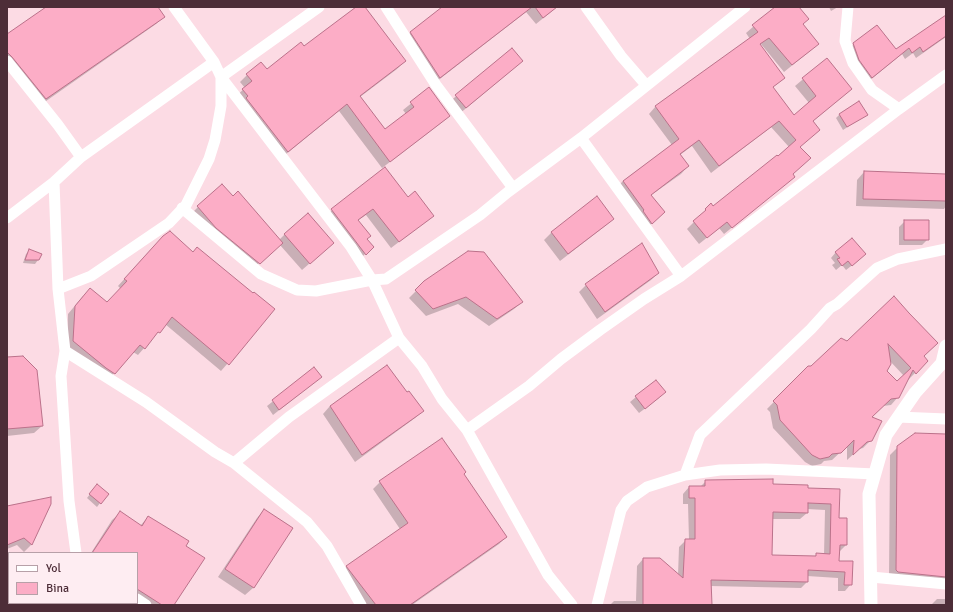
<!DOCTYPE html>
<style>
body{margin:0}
#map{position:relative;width:953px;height:612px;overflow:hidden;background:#fcdbe4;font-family:Signika,sans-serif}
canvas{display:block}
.frame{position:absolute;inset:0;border:8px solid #4d2d38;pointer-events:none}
.legend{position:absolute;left:8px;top:552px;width:130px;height:52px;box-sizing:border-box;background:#feedf2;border:1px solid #b7a0a8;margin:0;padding:5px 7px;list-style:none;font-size:12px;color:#4d2d38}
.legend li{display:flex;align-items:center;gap:8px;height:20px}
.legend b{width:20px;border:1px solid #b7a0a8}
</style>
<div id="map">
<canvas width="953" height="612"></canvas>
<div class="frame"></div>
<ul class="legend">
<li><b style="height:5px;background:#fff"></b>Yol</li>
<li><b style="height:11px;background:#fcadc6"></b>Bina</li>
</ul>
</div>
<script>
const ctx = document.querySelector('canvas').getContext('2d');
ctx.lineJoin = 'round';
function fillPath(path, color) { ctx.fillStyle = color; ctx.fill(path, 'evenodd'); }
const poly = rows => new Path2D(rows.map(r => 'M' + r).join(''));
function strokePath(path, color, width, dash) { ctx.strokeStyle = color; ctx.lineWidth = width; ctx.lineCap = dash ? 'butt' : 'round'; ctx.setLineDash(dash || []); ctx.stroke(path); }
fillPath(poly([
 [47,7,157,7,163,17,156,24,39,106,7,66,7,35],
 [358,7,364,7,405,61,397,69,360,97,385,131,406,114,403,110,429,89,449,116,441,123,382,168,339,111,280,159,235,97,245,88,240,82,247,75,267,71,304,48],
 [443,7,557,7,536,24,526,12,432,85,404,40,411,32],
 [776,7,795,7,810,51,784,72,761,44,760,45,783,78,772,88,793,117,809,103,795,86,827,59,851,89,813,121,799,147,792,175,794,177,724,234,719,228,699,244,687,229,711,205,713,207,789,147,771,127,711,173,692,146,680,155,688,166,681,174,650,196,657,219,644,230,616,188,623,181,672,145,649,114,656,106,750,39,746,33],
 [829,7,838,7,831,11],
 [946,16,946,37,916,58,913,53,905,59,902,54,865,84,847,51,854,44,896,50],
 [512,49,514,68,458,115,448,103],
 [839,115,866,115,843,130,836,118],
 [385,169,425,222,391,248,366,215,357,221,366,240,372,247,358,261,325,217,332,210],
 [864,172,946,175,946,206,944,209,856,206,857,180],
 [233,197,279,240,285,234,325,250,302,270,280,245,251,270,191,214,198,207],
 [597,197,613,219,605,226,560,261,544,240,551,233],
 [905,221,928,239,922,245,899,245,899,227],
 [156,244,192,253,274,310,221,371,165,324,138,355,133,352,107,381,67,348,68,314,83,296,107,303,121,289,118,286],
 [29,251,38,260,35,264,23,263,26,254],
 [836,252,859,260,846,270,842,265,836,270,832,265,835,263,831,258],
 [658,273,651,280,597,319,579,292,586,285],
 [425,282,522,302,514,309,489,326,458,304,426,316,409,298],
 [894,298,922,356,927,361,908,380,907,379,898,397,891,405,883,406,871,417,871,440,863,448,859,449,847,460,847,446,832,460,824,461,821,464,812,466,805,462,773,428,770,412,767,409,808,367,811,367,847,342],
 [889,360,904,376,897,383,886,371],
 [7,358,42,426,34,433,7,436],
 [314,369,321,377,273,415,267,406],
 [407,394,422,411,415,418,355,462,323,414,330,406],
 [636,397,659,398,639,413,630,402],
 [946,435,946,586,889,578,890,455,898,447],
 [463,474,506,537,499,544,412,605,363,605,340,574,347,566,400,529,373,489,380,482],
 [706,481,772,485,807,489,839,490,838,519,846,545,839,552,838,562,852,562,851,584,845,591,838,591,838,578,807,576,807,582,801,588,710,586,711,605,610,605,614,601,636,601,637,566,643,559,678,575,679,547,686,540,689,540,688,504,683,504,683,494,689,487,700,487],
 [807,509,825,510,824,555,817,554,814,557,771,556,772,519,800,519,807,513],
 [94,489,100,503,97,507,87,498],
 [50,504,31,545,24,552,17,545,7,549,7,507],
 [264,510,292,529,253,588,245,595,218,577,257,518],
 [120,513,140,526,148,517,185,546,173,605,143,605,137,601,137,553,91,553,112,520],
 [937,599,946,599,946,605,931,605]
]), '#0003');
const building = poly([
 [46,7,158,7,165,17,46,99,12,57,7,52,7,34,46,7],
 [356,7,365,7,406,61,360,96,385,129,414,107,410,102,429,87,450,116,390,162,347,104,288,152,246,98,248,96,242,89,252,81,246,74,261,62,267,69,301,42,304,46,356,7],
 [442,7,532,7,440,78,410,32,442,7],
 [535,7,557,7,543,18,535,7],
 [775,7,799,7,809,19,803,24,819,44,792,65,769,38,760,44,785,78,773,87,794,115,816,96,802,78,827,58,852,89,813,121,820,130,800,147,811,158,793,174,795,177,732,228,727,222,707,238,693,221,706,210,705,209,711,203,713,206,777,155,778,156,796,140,779,121,719,166,699,140,680,154,689,166,651,195,665,212,652,224,643,211,644,210,623,181,679,139,655,106,758,32,752,25,775,7],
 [946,15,946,36,923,52,920,47,912,53,909,48,872,78,859,60,853,43,877,25,896,49,946,15],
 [512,48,523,61,466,108,455,95,512,48],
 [859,101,868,115,847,127,839,114,859,101],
 [385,167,408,197,415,191,434,216,399,242,373,209,358,220,371,236,367,239,374,247,366,255,331,209,385,167],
 [864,171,946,174,946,201,863,199,864,171],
 [222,184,233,196,238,191,283,243,260,264,216,228,197,206,222,184],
 [597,196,614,219,568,254,551,232,597,196],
 [308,213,334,243,310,264,284,234,308,213],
 [904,220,929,220,929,240,904,240,904,220],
 [170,231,193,252,197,247,253,293,254,292,275,309,229,365,172,317,160,333,158,332,145,349,140,345,115,374,106,368,73,341,75,306,90,288,107,302,127,281,124,279,163,236,170,231],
 [852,238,866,254,852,266,848,261,842,266,837,259,840,258,835,252,852,238],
 [642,243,659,273,605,312,585,284,642,243],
 [29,249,42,254,39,260,25,260,29,249],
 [468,251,484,252,523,302,497,319,466,297,433,309,415,290,424,281,468,251],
 [894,296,909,313,938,343,924,356,928,361,916,374,913,370,899,398,891,399,872,417,882,421,872,441,867,442,853,455,854,440,841,453,832,454,829,457,820,459,812,455,780,420,777,405,773,401,808,366,811,366,841,338,847,341,894,296],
 [888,344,911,368,897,381,887,371,891,364,888,344],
 [23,356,37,370,43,426,7,429,7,357,23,356],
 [387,365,407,392,409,391,424,411,362,455,330,406,387,365],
 [314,367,322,377,279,410,272,400,314,367],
 [656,380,666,392,645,409,635,396,656,380],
 [915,433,946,434,946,577,898,572,896,570,897,446,915,433],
 [442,438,466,472,464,474,507,537,410,605,376,605,346,566,408,523,379,481,442,438],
 [773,479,773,484,808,485,808,488,840,489,839,518,847,518,847,545,840,545,839,561,853,561,852,585,844,585,845,572,808,570,808,582,711,580,712,605,643,605,643,558,660,558,683,578,685,539,695,539,695,498,689,498,689,486,705,486,705,480,773,479],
 [808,503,831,504,830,554,816,553,816,556,772,555,773,512,808,513,808,503],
 [97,484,109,494,101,504,89,494,97,484],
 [51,497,51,504,32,545,24,538,7,545,7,506,51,497],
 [264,509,293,528,254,588,225,569,264,509],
 [120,511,142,526,148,516,189,541,186,546,205,558,174,605,162,605,137,589,137,553,92,553,120,511]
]);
fillPath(building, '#fcadc6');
strokePath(building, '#bb718a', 1);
strokePath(poly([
 [319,7,221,77,351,247,372,280,399,338,422,366,442,399,467,430,548,575,572,605],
 [386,7,436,85,513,188],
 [586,7,621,56,646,85],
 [848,7,845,41,853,63,872,90,899,109],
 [7,61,58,125,81,157],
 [581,138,681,276],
 [54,182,58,289,65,351,61,376,69,501,76,553],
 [182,208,261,274,297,290,316,291,372,280,386,279,480,215,508,192,581,138,745,7],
 [7,218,54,182,81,157,214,62],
 [58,289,91,276,169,223,186,205,209,159,215,140,221,106,221,77,214,62,174,7],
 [65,351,146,402,215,452,234,463,307,522,327,546,361,605],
 [898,417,946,419],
 [467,430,529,386,561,359,600,330,644,299,681,276,899,109,946,75],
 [234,463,289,417,399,338],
 [685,475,700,435,811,329,830,308,837,304,877,268,898,259,946,249],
 [7,571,9,570],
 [871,577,946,584],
 [137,599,146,605],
 [597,605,621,510,627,501,647,487,685,475,720,470,766,469,875,474]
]), '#fff', 11);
strokePath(poly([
 [871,605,869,494,886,435,915,393,942,363,946,346]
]), '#fff', 13);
</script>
